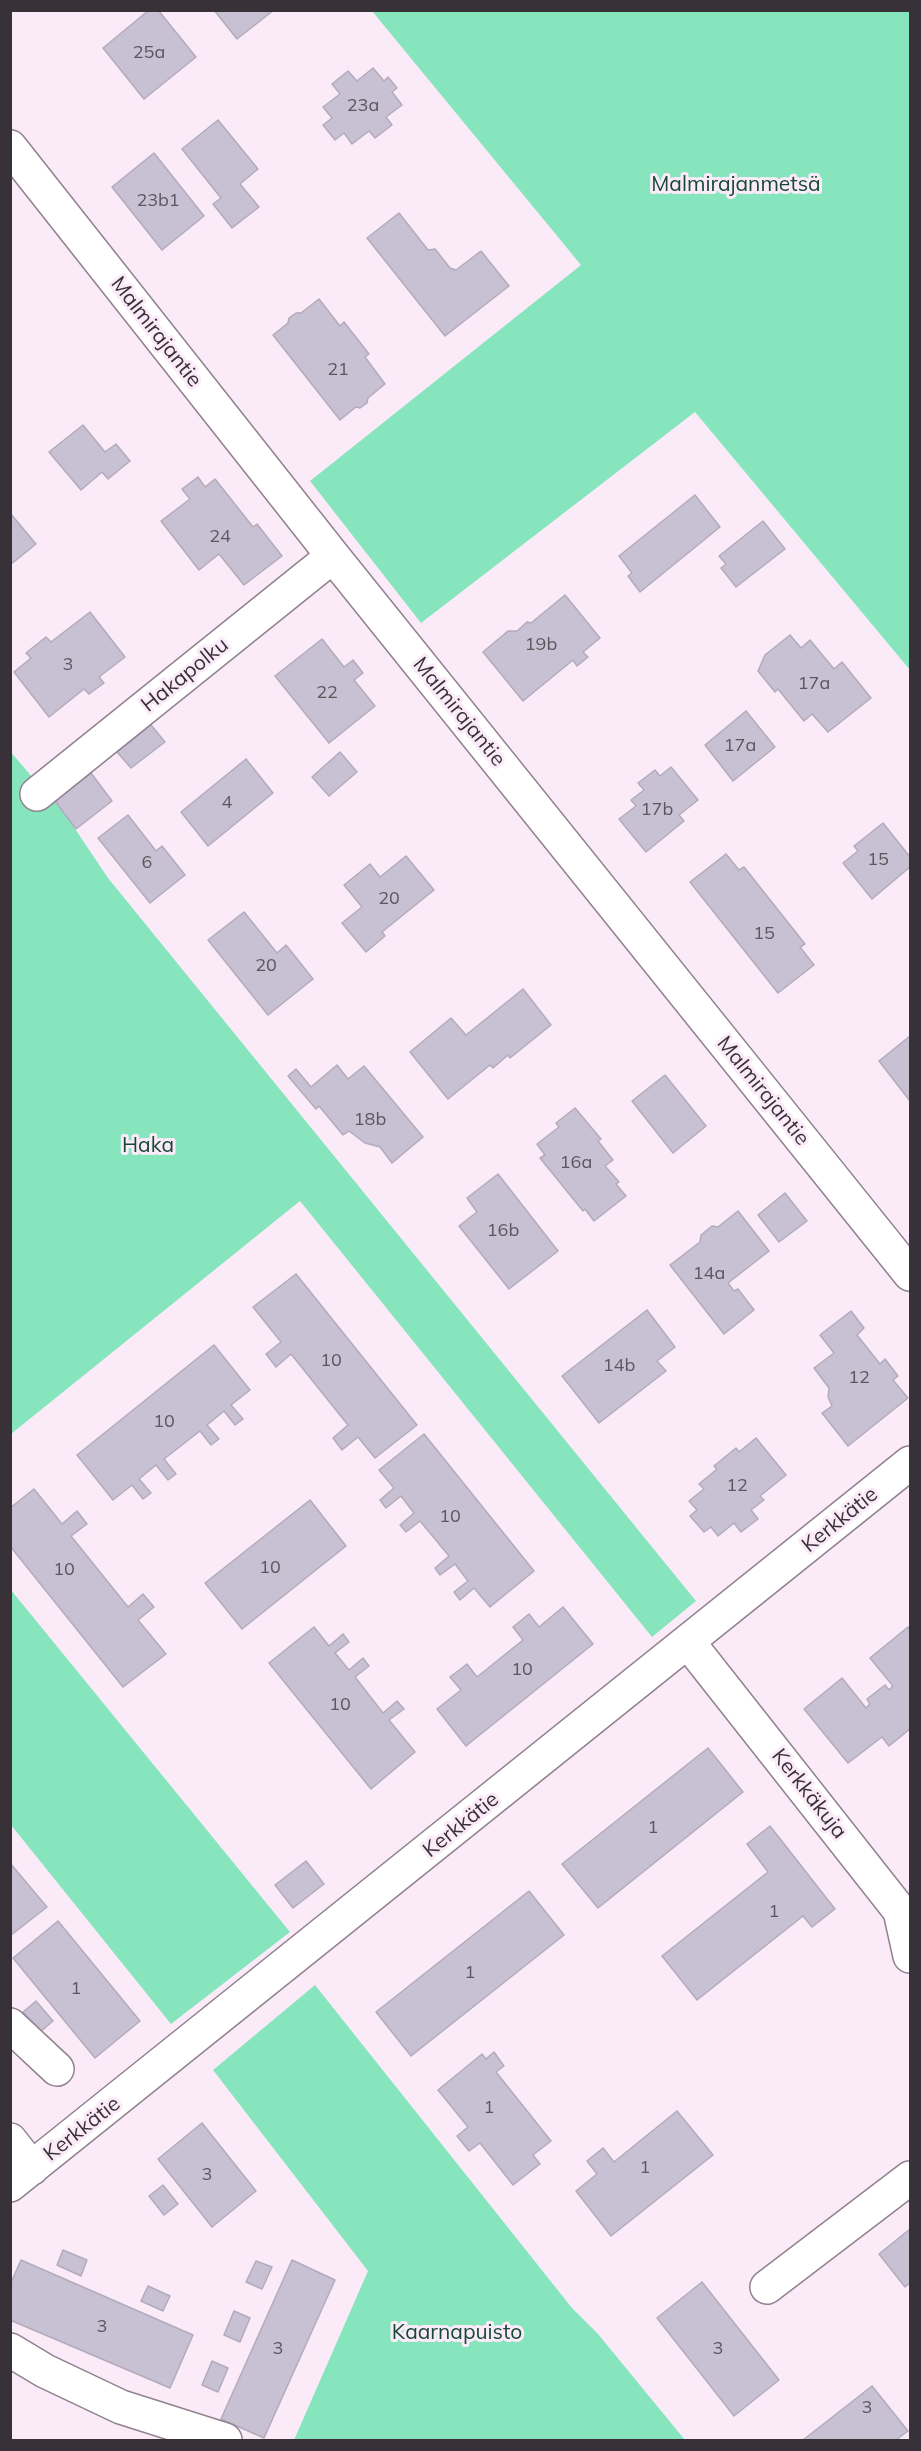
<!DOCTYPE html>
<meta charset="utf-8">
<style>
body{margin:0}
#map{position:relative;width:921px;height:2451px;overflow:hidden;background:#fbebf9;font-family:Mulish,sans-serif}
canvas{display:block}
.frame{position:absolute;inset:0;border:12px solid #383238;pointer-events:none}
</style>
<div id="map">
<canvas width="921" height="2451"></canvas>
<div class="frame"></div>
</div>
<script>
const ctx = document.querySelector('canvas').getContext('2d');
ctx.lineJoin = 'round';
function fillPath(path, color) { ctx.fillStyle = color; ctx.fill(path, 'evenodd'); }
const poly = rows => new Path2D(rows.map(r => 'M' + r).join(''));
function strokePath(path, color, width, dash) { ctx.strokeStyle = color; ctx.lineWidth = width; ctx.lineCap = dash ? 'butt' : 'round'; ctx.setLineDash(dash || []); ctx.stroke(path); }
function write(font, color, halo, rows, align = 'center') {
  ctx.font = font + ' Mulish,sans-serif'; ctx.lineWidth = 6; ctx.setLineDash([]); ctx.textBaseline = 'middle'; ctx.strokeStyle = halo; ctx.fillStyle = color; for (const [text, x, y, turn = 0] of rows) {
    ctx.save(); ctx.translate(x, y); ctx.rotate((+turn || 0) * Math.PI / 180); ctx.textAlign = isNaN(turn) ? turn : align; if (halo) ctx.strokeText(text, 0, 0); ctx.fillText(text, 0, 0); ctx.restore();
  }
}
fillPath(poly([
 [372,11,910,11,910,670,695,412,421,623,310,481,581,265],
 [10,751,33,778,53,796,108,878,696,1601,652,1637,300,1201,11,1434],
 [11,1590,290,1932,171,2024,11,1825],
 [315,1985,572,2308,598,2334,685,2440,294,2440,368,2271,213,2070]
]), '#87e5bd');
const building = poly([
 [149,10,158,10,196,57,144,99,103,48,149,10],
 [214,10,274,10,237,39,214,10],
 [373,68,384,81,388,77,397,88,392,92,402,105,386,117,392,125,375,138,369,131,352,144,344,133,335,140,323,125,332,118,323,107,340,94,332,84,348,71,357,81,373,68],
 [218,120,258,169,240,184,259,207,232,228,213,204,221,198,182,149,218,120],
 [154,153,204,216,162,250,112,187,154,153],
 [399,213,428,250,435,249,450,268,456,270,481,251,509,286,445,336,367,238,399,213],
 [319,299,340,326,344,322,369,354,365,357,385,384,368,398,367,403,360,408,356,407,340,420,273,335,288,323,289,318,296,313,301,313,319,299],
 [83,425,105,452,116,444,130,461,108,479,102,472,81,490,49,452,83,425],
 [198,477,205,487,215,479,253,527,257,524,282,556,244,585,219,554,199,570,161,521,190,499,182,489,198,477],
 [695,495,720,527,640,592,628,576,632,573,619,556,695,495],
 [10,513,36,544,10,565,10,513],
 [763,521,785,549,736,587,721,568,726,564,719,556,763,521],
 [565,595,600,638,583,652,588,657,577,666,573,660,523,701,483,652,508,631,517,631,527,622,531,623,565,595],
 [90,612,125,657,99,677,104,683,89,694,84,689,49,717,14,672,31,658,26,653,46,637,51,642,90,612],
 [790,635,801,648,810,640,834,669,842,662,871,698,828,732,812,714,804,721,778,689,775,692,758,671,765,655,790,635],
 [322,639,344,667,353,660,363,673,354,680,375,706,329,743,275,676,322,639],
 [746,711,775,747,733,781,705,745,746,711],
 [151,725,165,742,131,768,117,752,151,725],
 [340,752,357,772,329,796,312,777,340,752],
 [246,759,273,793,208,846,181,812,246,759],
 [671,767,698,800,679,815,684,821,646,852,619,819,636,806,631,800,644,790,638,783,655,770,660,776,671,767],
 [91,773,112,801,76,829,55,801,91,773],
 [128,815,156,851,162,846,185,875,150,903,98,838,128,815],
 [883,823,910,857,910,867,872,899,843,863,858,851,854,846,883,823],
 [726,854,739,870,744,867,805,944,800,947,814,965,778,993,690,882,726,854],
 [406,856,434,890,382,932,385,936,366,952,342,923,362,907,344,885,370,864,380,877,406,856],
 [244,912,277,953,286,945,313,979,268,1015,208,940,244,912],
 [523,989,551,1025,510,1058,508,1055,493,1068,490,1065,448,1099,410,1052,451,1018,466,1035,523,989],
 [910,1036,910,1101,879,1061,910,1036],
 [337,1065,348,1079,364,1066,423,1137,392,1163,380,1147,365,1143,349,1131,343,1135,319,1106,316,1109,288,1076,296,1069,311,1087,337,1065],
 [665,1075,706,1126,673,1153,632,1101,665,1075],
 [575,1108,601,1139,598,1141,613,1160,605,1166,619,1182,616,1184,626,1196,594,1221,585,1209,583,1211,540,1158,545,1155,537,1144,559,1127,556,1123,575,1108],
 [498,1174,558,1251,509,1289,459,1226,477,1212,467,1198,498,1174],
 [785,1193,807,1221,779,1242,758,1215,785,1193],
 [738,1211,769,1251,728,1283,734,1291,738,1289,754,1310,724,1334,670,1265,700,1242,701,1235,712,1226,718,1227,738,1211],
 [296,1274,417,1425,375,1458,358,1437,342,1450,333,1438,348,1425,291,1354,276,1367,266,1354,281,1342,253,1307,296,1274],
 [647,1310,675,1347,657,1361,666,1371,599,1423,562,1376,647,1310],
 [851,1311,864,1328,857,1335,880,1364,885,1359,898,1376,893,1380,908,1398,848,1446,822,1413,832,1406,828,1397,829,1388,814,1368,834,1353,820,1335,851,1311],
 [214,1345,250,1390,231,1405,243,1419,235,1425,224,1411,207,1425,219,1439,211,1445,200,1431,164,1459,176,1474,168,1480,156,1465,139,1479,151,1493,143,1499,132,1485,113,1500,77,1455,214,1345],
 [424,1434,534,1571,490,1607,474,1588,460,1600,454,1592,468,1581,455,1564,440,1575,435,1568,449,1556,420,1521,406,1532,400,1525,414,1513,401,1496,386,1508,380,1500,394,1488,379,1470,424,1434],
 [756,1438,786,1475,760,1496,764,1500,751,1510,758,1519,741,1532,734,1523,718,1536,711,1527,704,1532,690,1516,697,1510,689,1501,704,1489,699,1484,717,1469,714,1466,736,1448,739,1452,756,1438],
 [34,1489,62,1524,77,1511,87,1524,71,1536,128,1607,143,1594,154,1607,138,1620,166,1654,123,1687,10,1546,10,1508,34,1489],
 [310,1500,346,1546,242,1629,205,1583,310,1500],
 [563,1607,593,1644,466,1746,437,1709,461,1690,450,1677,467,1664,477,1677,523,1640,513,1627,529,1614,539,1627,563,1607],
 [314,1627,329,1646,343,1634,349,1642,335,1653,349,1670,363,1658,369,1666,355,1677,383,1713,397,1701,404,1709,389,1720,415,1752,371,1789,269,1663,314,1627],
 [908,1627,910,1630,910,1729,889,1746,882,1737,848,1763,804,1709,842,1678,866,1708,870,1704,867,1699,885,1685,889,1690,893,1686,870,1658,908,1627],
 [708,1748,743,1792,598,1908,562,1864,708,1748],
 [770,1826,835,1909,812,1927,803,1916,697,2000,662,1956,768,1872,747,1844,770,1826],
 [306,1861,324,1884,293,1908,275,1885,306,1861],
 [10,1863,47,1907,10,1936,10,1863],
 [529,1891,564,1935,411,2056,376,2012,529,1891],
 [58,1921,140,2021,95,2058,13,1958,58,1921],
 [36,2001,53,2021,40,2032,23,2012,36,2001],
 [494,2052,504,2066,496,2072,551,2141,533,2155,540,2164,513,2185,480,2143,469,2151,457,2136,468,2127,438,2090,482,2054,486,2059,494,2052],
 [677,2111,713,2155,611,2236,576,2191,597,2174,587,2161,603,2148,614,2162,677,2111],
 [202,2123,256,2191,212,2227,158,2159,202,2123],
 [163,2185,178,2204,164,2215,149,2196,163,2185],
 [910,2229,910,2283,905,2287,879,2254,910,2229],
 [63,2250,87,2260,81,2276,57,2265,63,2250],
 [21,2260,193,2335,170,2388,10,2320,10,2285,21,2260],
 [292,2260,335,2280,264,2438,221,2419,292,2260],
 [256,2261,272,2267,262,2289,246,2282,256,2261],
 [702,2282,779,2380,734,2416,657,2318,702,2282],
 [148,2286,170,2296,163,2311,141,2301,148,2286],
 [234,2311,250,2318,240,2342,224,2335,234,2311],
 [212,2361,228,2368,218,2392,202,2385,212,2361],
 [872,2386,908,2431,896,2440,803,2440,872,2386]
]);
fillPath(building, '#c8c1d3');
strokePath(building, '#b2abbc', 1.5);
const minor = poly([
 [10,147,333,556,910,1274],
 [37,794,333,556],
 [688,1642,900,1911,910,1956],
 [10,2025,57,2069],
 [10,2140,32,2168],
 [10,2185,910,1463],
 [767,2287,910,2178],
 [10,2350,45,2371,121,2407,225,2440]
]);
strokePath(minor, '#90828f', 36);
strokePath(minor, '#fff', 33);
write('18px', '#5c565f', null, [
 ["25a",149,53],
 ["23a",363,106],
 ["23b1",158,201],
 ["21",338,370],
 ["24",220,537],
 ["19b",541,645],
 ["3",68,665],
 ["17a",814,684],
 ["22",327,693],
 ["17a",740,746],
 ["4",227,803],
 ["17b",657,810],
 ["15",878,860],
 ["6",147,863],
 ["20",389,899],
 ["15",764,934],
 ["20",266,966],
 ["18b",370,1120],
 ["16a",576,1163],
 ["16b",503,1231],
 ["14a",709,1274],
 ["10",331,1361],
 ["14b",619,1366],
 ["12",859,1378],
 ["10",164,1422],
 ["12",737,1486],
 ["10",450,1517],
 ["10",270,1568],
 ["10",64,1570],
 ["10",522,1670],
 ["10",340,1705],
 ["1",653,1828],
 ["1",774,1912],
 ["1",470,1973],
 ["1",76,1989],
 ["1",489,2108],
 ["1",645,2168],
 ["3",207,2175],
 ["3",102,2327],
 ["3",278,2349],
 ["3",718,2349],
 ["3",867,2408]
]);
write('21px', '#174936', '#fbebf9', [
 ["Malmirajanmetsä",736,185],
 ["Haka",148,1146],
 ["Kaarnapuisto",457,2333]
]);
write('21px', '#383238', '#fbebf9', [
 ["Malmirajantie",156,332,52],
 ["Hakapolku",185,675,-39],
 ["Malmirajantie",459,712,51],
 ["Malmirajantie",763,1091,51],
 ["Kerkkätie",840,1520,-39],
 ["Kerkkäkuja",809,1794,52],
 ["Kerkkätie",461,1825,-39],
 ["Kerkkätie",82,2129,-38]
]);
</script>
